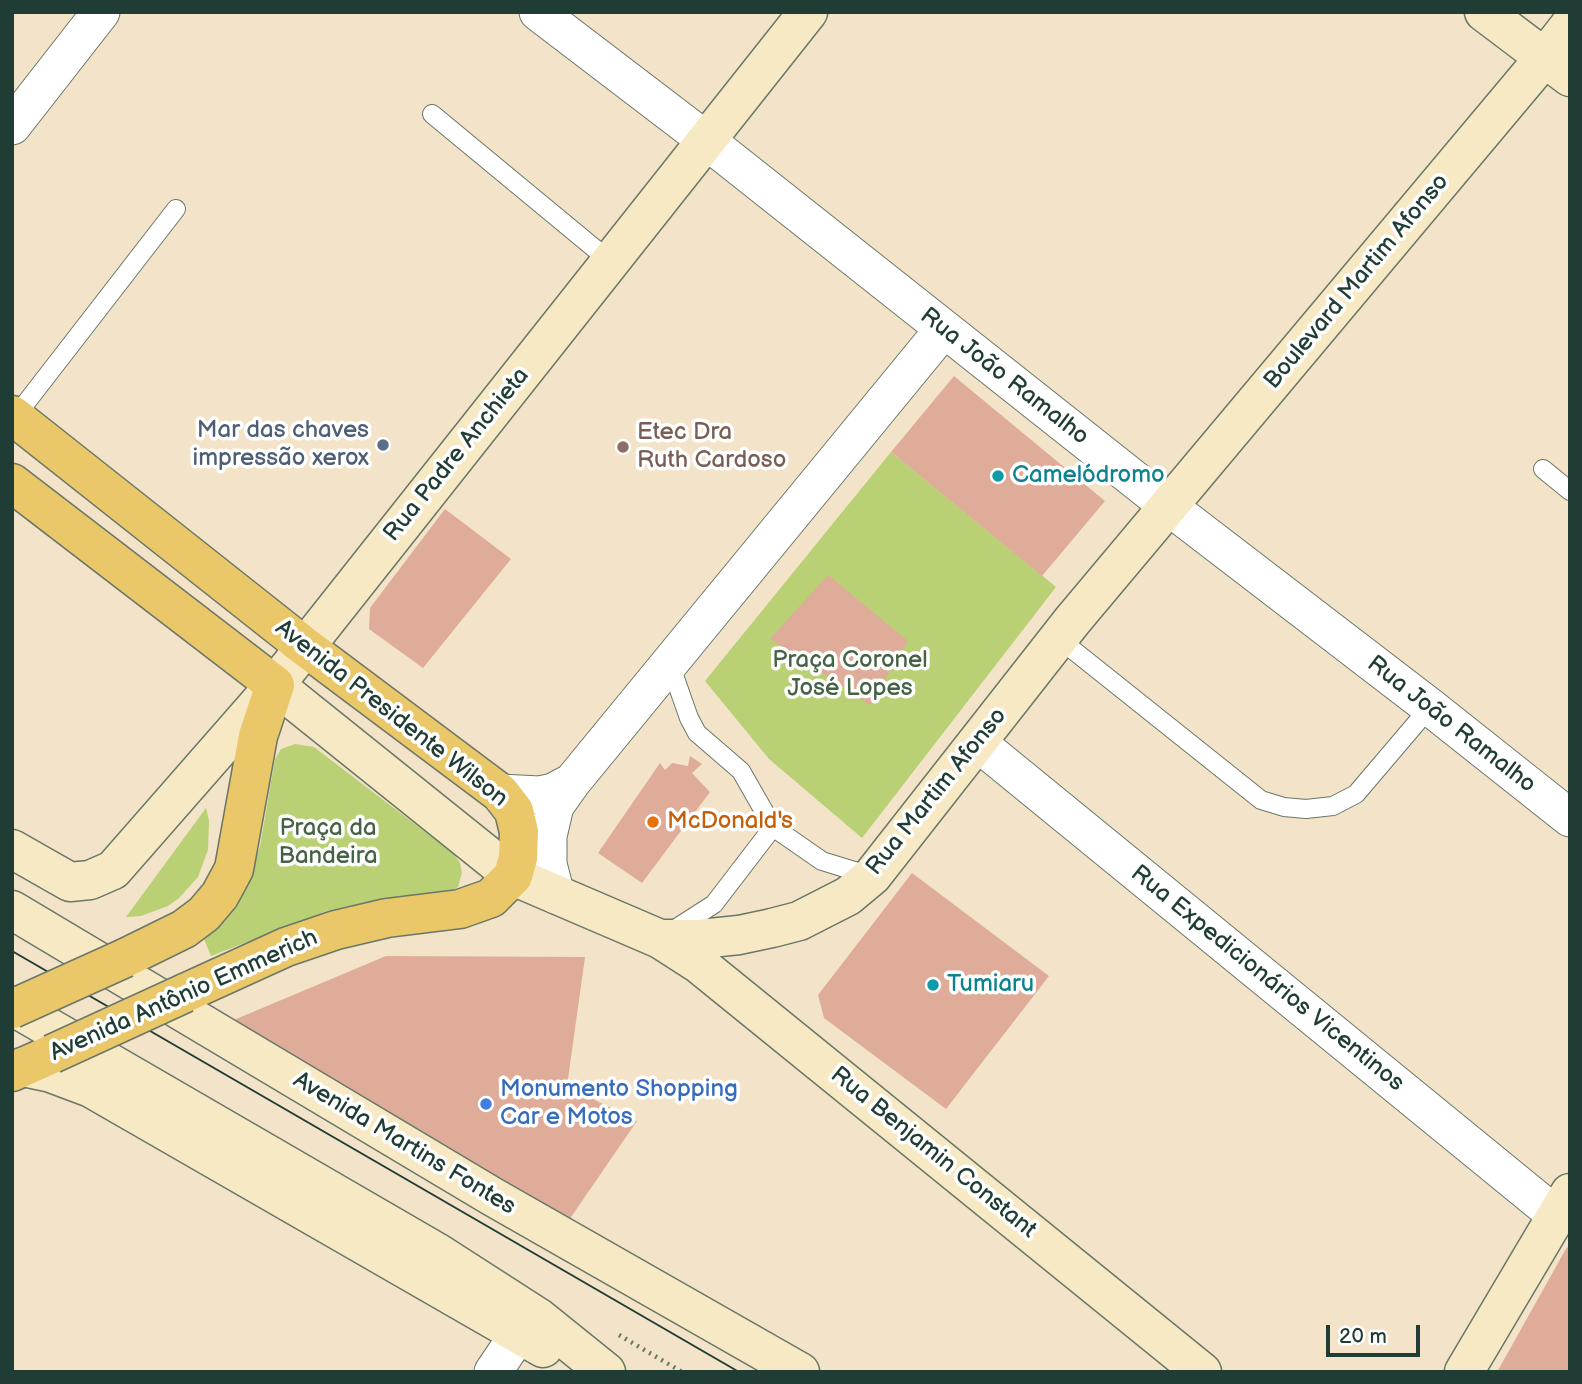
<!DOCTYPE html>
<meta charset="utf-8">
<style>
body{margin:0}
#map{position:relative;width:1582px;height:1384px;overflow:hidden;background:#f3e3c8;font-family:"Balsamiq Sans",sans-serif}
canvas{display:block}
.frame{position:absolute;inset:0;border:14px solid #1f3d34;pointer-events:none}
.scale{position:absolute;left:1326px;top:1325px;width:94px;height:32px;box-sizing:border-box;border:4px solid #1f3d34;border-top:0;padding-left:9px;font-size:21px;line-height:24px;white-space:nowrap;color:#1f3d34;-webkit-text-stroke:5px #fff;paint-order:stroke}
</style>
<div id="map">
<canvas width="1582" height="1384"></canvas>
<div class="frame"></div>
<div class="scale">20 m</div>
</div>
<script>
const ctx = document.querySelector('canvas').getContext('2d');
ctx.lineJoin = 'round';
function fillPath(path, color) { ctx.fillStyle = color; ctx.fill(path, 'evenodd'); }
const poly = rows => new Path2D(rows.map(r => 'M' + r).join(''));
function strokePath(path, color, width, dash) { ctx.strokeStyle = color; ctx.lineWidth = width; ctx.lineCap = dash ? 'butt' : 'round'; ctx.setLineDash(dash || []); ctx.stroke(path); }
function write(font, color, halo, rows, align = 'center') {
  ctx.font = font + ' "Balsamiq Sans",sans-serif'; ctx.lineWidth = 7; ctx.setLineDash([]); ctx.textBaseline = 'middle'; ctx.strokeStyle = halo; ctx.fillStyle = color; for (const [text, x, y, turn = 0] of rows) {
    ctx.save(); ctx.translate(x, y); ctx.rotate((+turn || 0) * Math.PI / 180); ctx.textAlign = isNaN(turn) ? turn : align; if (halo) ctx.strokeText(text, 0, 0); ctx.fillText(text, 0, 0); ctx.restore();
  }
}
fillPath(poly([
 [891,452,1056,587,862,838,769,759,705,681],
 [295,744,314,747,454,854,460,863,462,873,458,887,449,893,363,903,327,911,211,956,204,939,215,929,250,879,260,846,275,759,281,749],
 [206,808,209,821,208,850,198,877,179,898,168,906,141,916,126,917]
]), '#b9d074');
fillPath(poly([
 [954,376,1105,501,1042,576,891,452],
 [445,509,511,559,423,668,369,629,370,608],
 [828,575,908,641,870,705,770,639],
 [690,756,702,764,692,773,710,792,642,883,598,853,660,763,665,770,672,763,688,766],
 [912,873,1049,976,946,1109,824,1018,818,995],
 [386,956,585,957,567,1086,637,1121,569,1220,229,1022],
 [1567,1247,1570,1249,1570,1372,1497,1372]
]), '#dfac99');
const lane = poly([
 [432,114,611,262],
 [15,417,176,209],
 [1543,469,1570,491],
 [1058,638,1261,800,1284,807,1306,809,1333,806,1356,794,1430,707],
 [670,664,689,718,697,733,741,771,773,827,822,861,871,876],
 [672,931,714,904,773,827]
]);
const street = poly([
 [538,12,707,141,1168,506,1430,707,1570,818],
 [12,126,101,12],
 [978,743,1557,1216],
 [500,793,539,795,553,792,572,782,943,330],
 [556,895,548,864,548,836,555,806,572,782],
 [493,1372,518,1335]
]);
const secondary = poly([
 [1484,12,1570,77],
 [275,685,513,876,660,939,700,939,739,935,772,928,799,921,848,896,872,876,1072,621,1545,57,1570,25],
 [12,849,70,882,90,880,113,870,275,685,808,12],
 [12,910,493,1197,800,1372],
 [660,939,699,964,1202,1372],
 [12,1006,438,1253,539,1318,606,1372],
 [23,1067,51,1073,91,1088,543,1348],
 [1464,1372,1570,1193]
]);
const primary = poly([
 [12,415,304,646,500,793,514,811,519,832,518,858,513,876,491,898,460,909,387,918,336,930,286,947,185,993],
 [12,483,275,685,258,736,234,869,220,895,204,914,184,929,125,958],
 [12,1072,52,1054]
]);
strokePath(lane, '#697768', 20);
strokePath(street, '#697768', 39);
strokePath(secondary, '#697768', 41);
strokePath(primary, '#697768', 41);
strokePath(poly([
 [619,1335,682,1372]
]), '#697768', 4.5, [2, 5]);
strokePath(lane, '#fff', 18);
strokePath(street, '#fff', 37);
strokePath(secondary, '#f7e9c3', 38);
strokePath(primary, '#eac769', 38);
strokePath(poly([
 [12,951,739,1372]
]), '#1f3d34', 2);
const primaryBridge = poly([
 [12,1009,125,958],
 [52,1054,185,993]
]);
strokePath(primaryBridge, '#697768', 41, []);
strokePath(primaryBridge, '#eac769', 38);
for (const [x, y, r, color] of [
 [383,445,7,"#5c6f8a"],
 [623,447,7,"#8d6e63"],
 [998,476,7,"#0f9aa8"],
 [653,822,7,"#e8710a"],
 [933,985,7,"#0f9aa8"],
 [486,1104,7,"#3f7fe0"]
]) { const dot = new Path2D(); dot.arc(x, y, r, 0, 2 * Math.PI); ctx.fillStyle = color; ctx.fill(dot); strokePath(dot, '#fff', 2.5); }
write('24px', '#1f3d34', '#fff', [
 ["Boulevard Martim Afonso",1357,282,-50],
 ["Rua João Ramalho",1004,377,38],
 ["Rua Padre Anchieta",457,455,-51],
 ["Avenida Presidente Wilson",391,714,38],
 ["Rua João Ramalho",1451,725,38],
 ["Rua Martim Afonso",937,792,-51],
 ["Rua Expedicionários Vicentinos",1267,979,39],
 ["Avenida Antônio Emmerich",184,996,-24],
 ["Avenida Martins Fontes",404,1144,31],
 ["Rua Benjamin Constant",933,1153,39]
]);
write('24px', '#4e5e75', '#fff', [
 ["Mar das chaves",369,431],
 ["impressão xerox",369,459]
], 'right');
write('24px', '#785e54', '#fff', [
 ["Etec Dra",637,433],
 ["Ruth Cardoso",637,461]
], 'left');
write('24px', '#0d838f', '#fff', [
 ["Camelódromo",1012,476],
 ["Tumiaru",947,985]
], 'left');
write('24px', '#466244', '#fff', [
 ["Praça Coronel",850,661],
 ["José Lopes",850,689],
 ["Praça da",328,829],
 ["Bandeira",328,857]
]);
write('24px', '#c56008', '#fff', [
 ["McDonald's",667,822]
], 'left');
write('24px', '#366cbe', '#fff', [
 ["Monumento Shopping",500,1090],
 ["Car e Motos",500,1118]
], 'left');
</script>
